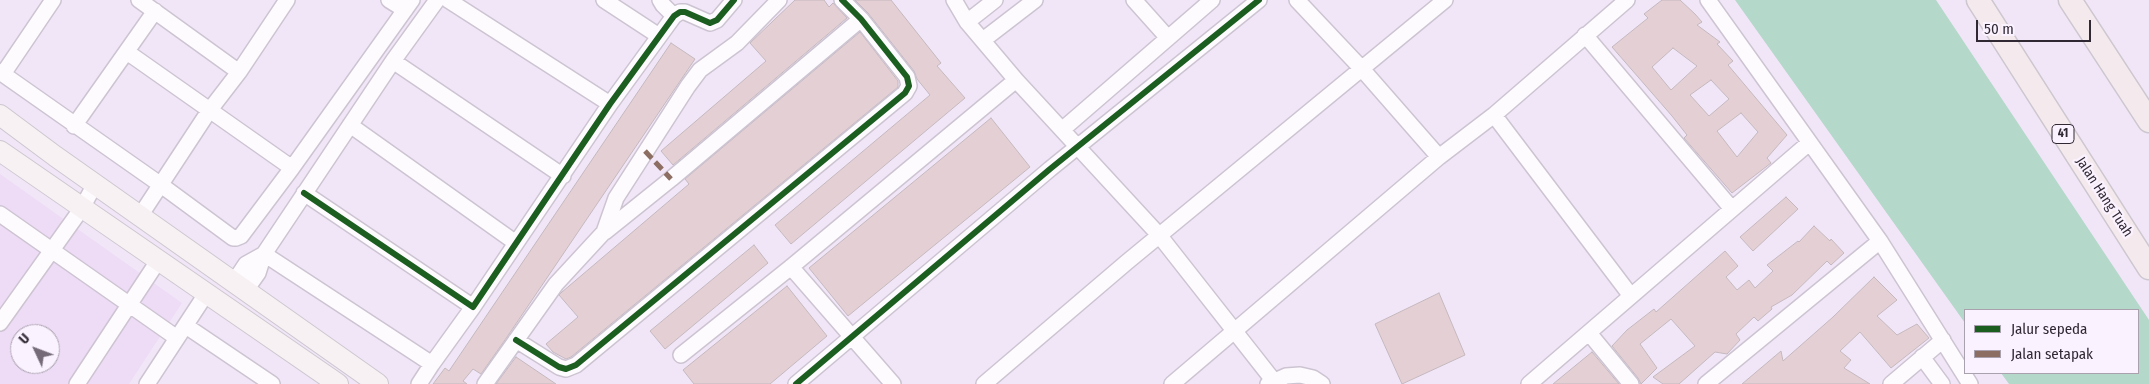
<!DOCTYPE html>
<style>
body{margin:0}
#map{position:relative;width:2149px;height:384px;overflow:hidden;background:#f1e6f7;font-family:"Fira Sans Condensed",sans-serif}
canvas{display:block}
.legend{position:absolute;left:1964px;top:309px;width:175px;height:65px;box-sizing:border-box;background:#faf2fe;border:1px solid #a9a1ad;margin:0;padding:6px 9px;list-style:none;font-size:15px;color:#302833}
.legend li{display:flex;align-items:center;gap:10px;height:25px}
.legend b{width:25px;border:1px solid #a9a1ad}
.north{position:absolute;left:10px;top:324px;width:50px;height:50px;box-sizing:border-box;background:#faf2fe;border:1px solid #a9a1ad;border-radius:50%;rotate:313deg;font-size:14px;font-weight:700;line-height:20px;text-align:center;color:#302833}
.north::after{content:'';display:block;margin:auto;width:18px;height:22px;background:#746a78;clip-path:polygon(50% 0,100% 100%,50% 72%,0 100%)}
.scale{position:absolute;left:1976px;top:20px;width:115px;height:22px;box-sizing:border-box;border:2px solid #302833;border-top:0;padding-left:6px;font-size:15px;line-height:18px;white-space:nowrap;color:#302833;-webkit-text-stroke:4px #faf2fe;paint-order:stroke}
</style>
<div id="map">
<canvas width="2149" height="384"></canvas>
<ul class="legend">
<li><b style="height:6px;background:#1b5e20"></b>Jalur sepeda</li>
<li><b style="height:6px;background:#8d6e63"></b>Jalan setapak</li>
</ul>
<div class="north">U</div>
<div class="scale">50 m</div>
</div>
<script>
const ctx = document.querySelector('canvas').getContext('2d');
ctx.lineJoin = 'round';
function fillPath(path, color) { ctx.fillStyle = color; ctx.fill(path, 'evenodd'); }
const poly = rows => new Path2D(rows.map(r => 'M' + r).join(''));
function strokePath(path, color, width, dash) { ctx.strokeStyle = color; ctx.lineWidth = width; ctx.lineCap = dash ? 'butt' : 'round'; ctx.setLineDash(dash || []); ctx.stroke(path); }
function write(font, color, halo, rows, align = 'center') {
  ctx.font = font + ' "Fira Sans Condensed",sans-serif'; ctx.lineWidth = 4.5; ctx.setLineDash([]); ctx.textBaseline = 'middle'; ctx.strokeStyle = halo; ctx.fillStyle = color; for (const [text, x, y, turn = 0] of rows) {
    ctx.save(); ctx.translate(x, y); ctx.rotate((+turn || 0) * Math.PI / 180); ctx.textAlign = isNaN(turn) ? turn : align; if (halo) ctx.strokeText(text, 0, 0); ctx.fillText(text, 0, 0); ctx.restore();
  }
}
fillPath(poly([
 [0,174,182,303,129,384,0,384],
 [20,334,50,334,50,364,20,364]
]), '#eedbf6');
fillPath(poly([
 [1735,0,1936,0,2149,320,2149,384,2009,384,2001,373,2138,373,2138,310,1965,310,1965,323]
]), '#b4d8c9');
const building = poly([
 [795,0,824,0,829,7,833,3,847,18,673,165,661,151,766,61,750,43,795,0],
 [855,0,891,0,941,63,937,66,965,98,791,244,775,225,930,95,917,79,914,71,868,13,855,0],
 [1662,0,1680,0,1695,14,1702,22,1697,25,1720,42,1717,44,1733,61,1728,65,1787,135,1767,158,1771,163,1732,193,1684,138,1687,135,1672,116,1612,47,1648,18,1644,14,1662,0],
 [1673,48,1697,66,1671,90,1652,67,1673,48],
 [1711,80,1729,99,1709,116,1690,95,1711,80],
 [1741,113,1758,132,1737,157,1717,131,1741,113],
 [860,32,898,81,898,87,571,357,566,359,553,352,546,344,578,317,559,295,562,292,689,184,685,179,860,32],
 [671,43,695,59,507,337,481,374,473,369,463,381,467,384,433,384,445,368,449,371,671,43],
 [991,118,1030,167,848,316,809,268,991,118],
 [1786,197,1798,209,1753,251,1740,237,1786,197],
 [1814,226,1830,241,1831,239,1844,253,1831,265,1827,261,1792,295,1771,307,1772,309,1758,321,1754,317,1736,334,1740,340,1727,354,1715,352,1679,384,1663,384,1653,377,1695,346,1671,319,1640,344,1657,368,1641,384,1638,378,1612,346,1627,330,1654,309,1656,312,1725,251,1738,266,1726,277,1737,290,1749,280,1755,288,1773,271,1767,265,1798,241,1799,242,1814,226],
 [754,245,768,263,665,349,650,331,754,245],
 [1874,277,1897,300,1877,316,1897,335,1917,324,1929,338,1891,368,1860,332,1840,351,1851,360,1844,368,1870,384,1742,384,1781,351,1783,361,1833,317,1874,277],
 [787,286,827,336,770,384,694,384,683,370,787,286],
 [1439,293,1465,355,1402,384,1375,324,1439,293],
 [1592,352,1619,384,1553,384,1592,352],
 [516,357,556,384,496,384,516,357]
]);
fillPath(building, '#e4d0d4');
strokePath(building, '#c4b8be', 1);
const minor = poly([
 [139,0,239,72],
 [389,0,405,10],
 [437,0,393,61,264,254,432,364,473,307],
 [448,0,610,104],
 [604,0,659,36],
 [660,0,663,5,674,16],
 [954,0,967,22,1016,80,1159,235,1273,380],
 [1134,0,1168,38],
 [1297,0,1362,69,1439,157],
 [1708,0,1880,241,1970,384],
 [967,22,995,0],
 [1585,35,1732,209],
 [983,40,1035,0],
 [127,52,292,168],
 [393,61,563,176],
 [0,72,161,185,233,238,236,238,241,236,292,168,412,0],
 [3,74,53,0],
 [1494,115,1631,296],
 [350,125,516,243],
 [74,126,155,11],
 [1063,129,1212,0],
 [304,193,473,307,610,104,674,16,680,12,685,12,710,23,717,20,734,0],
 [0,214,177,338],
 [140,216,209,111,239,72,287,0],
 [605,232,671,179,861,19],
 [791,267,893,384],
 [234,282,246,264,264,254],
 [246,290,258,273,264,254],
 [0,323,82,208,95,184],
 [186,326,272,384],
 [1589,333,1631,384],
 [516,340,559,367,566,369,576,365,905,93,909,86,907,77,861,19,842,0],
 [681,355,791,267,1016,80],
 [1922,357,1942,384],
 [77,384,158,261],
 [147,384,206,294],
 [419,384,432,364],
 [485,384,556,284,604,232,616,198,688,86,700,70,737,43,779,0],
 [796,384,1050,169,1259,0],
 [984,384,1127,262,1445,0],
 [1172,384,1439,157,1494,115,1627,0],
 [1268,384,1286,376,1300,375,1313,378,1322,384],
 [1529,384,1809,143],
 [1706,384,1880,241],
 [1891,384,1943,340]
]);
const major = poly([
 [0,115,55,156,378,384],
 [0,151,338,384]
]);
const highway = poly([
 [1978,0,2149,268],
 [2070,0,2149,121]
]);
strokePath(minor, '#cdc4d2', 18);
strokePath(major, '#cdc7cf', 22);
strokePath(highway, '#cdc7cf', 25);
strokePath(minor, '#fdfbfe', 15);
strokePath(major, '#f7f1f4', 20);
strokePath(highway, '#f4eaee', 22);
strokePath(poly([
 [645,151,671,179]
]), '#8d6e63', 5, [10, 5]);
strokePath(poly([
 [304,193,473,307,610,104,674,16,680,12,685,12,710,23,717,20,734,0],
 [516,340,559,367,566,369,576,365,905,93,909,86,907,77,861,19,842,0],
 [796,384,1050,169,1259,0]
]), '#1b5e20', 6);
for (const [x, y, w] of [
 [2063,134,22]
]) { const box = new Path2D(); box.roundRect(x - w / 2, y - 9.5, w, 19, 4); ctx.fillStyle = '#faf2fe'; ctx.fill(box); strokePath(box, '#302833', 1); }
write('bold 12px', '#302833', null, [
 ["41",2063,134]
]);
write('14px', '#302833', '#faf2fe', [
 ["Jalan Hang Tuah",2104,197,57]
]);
</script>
